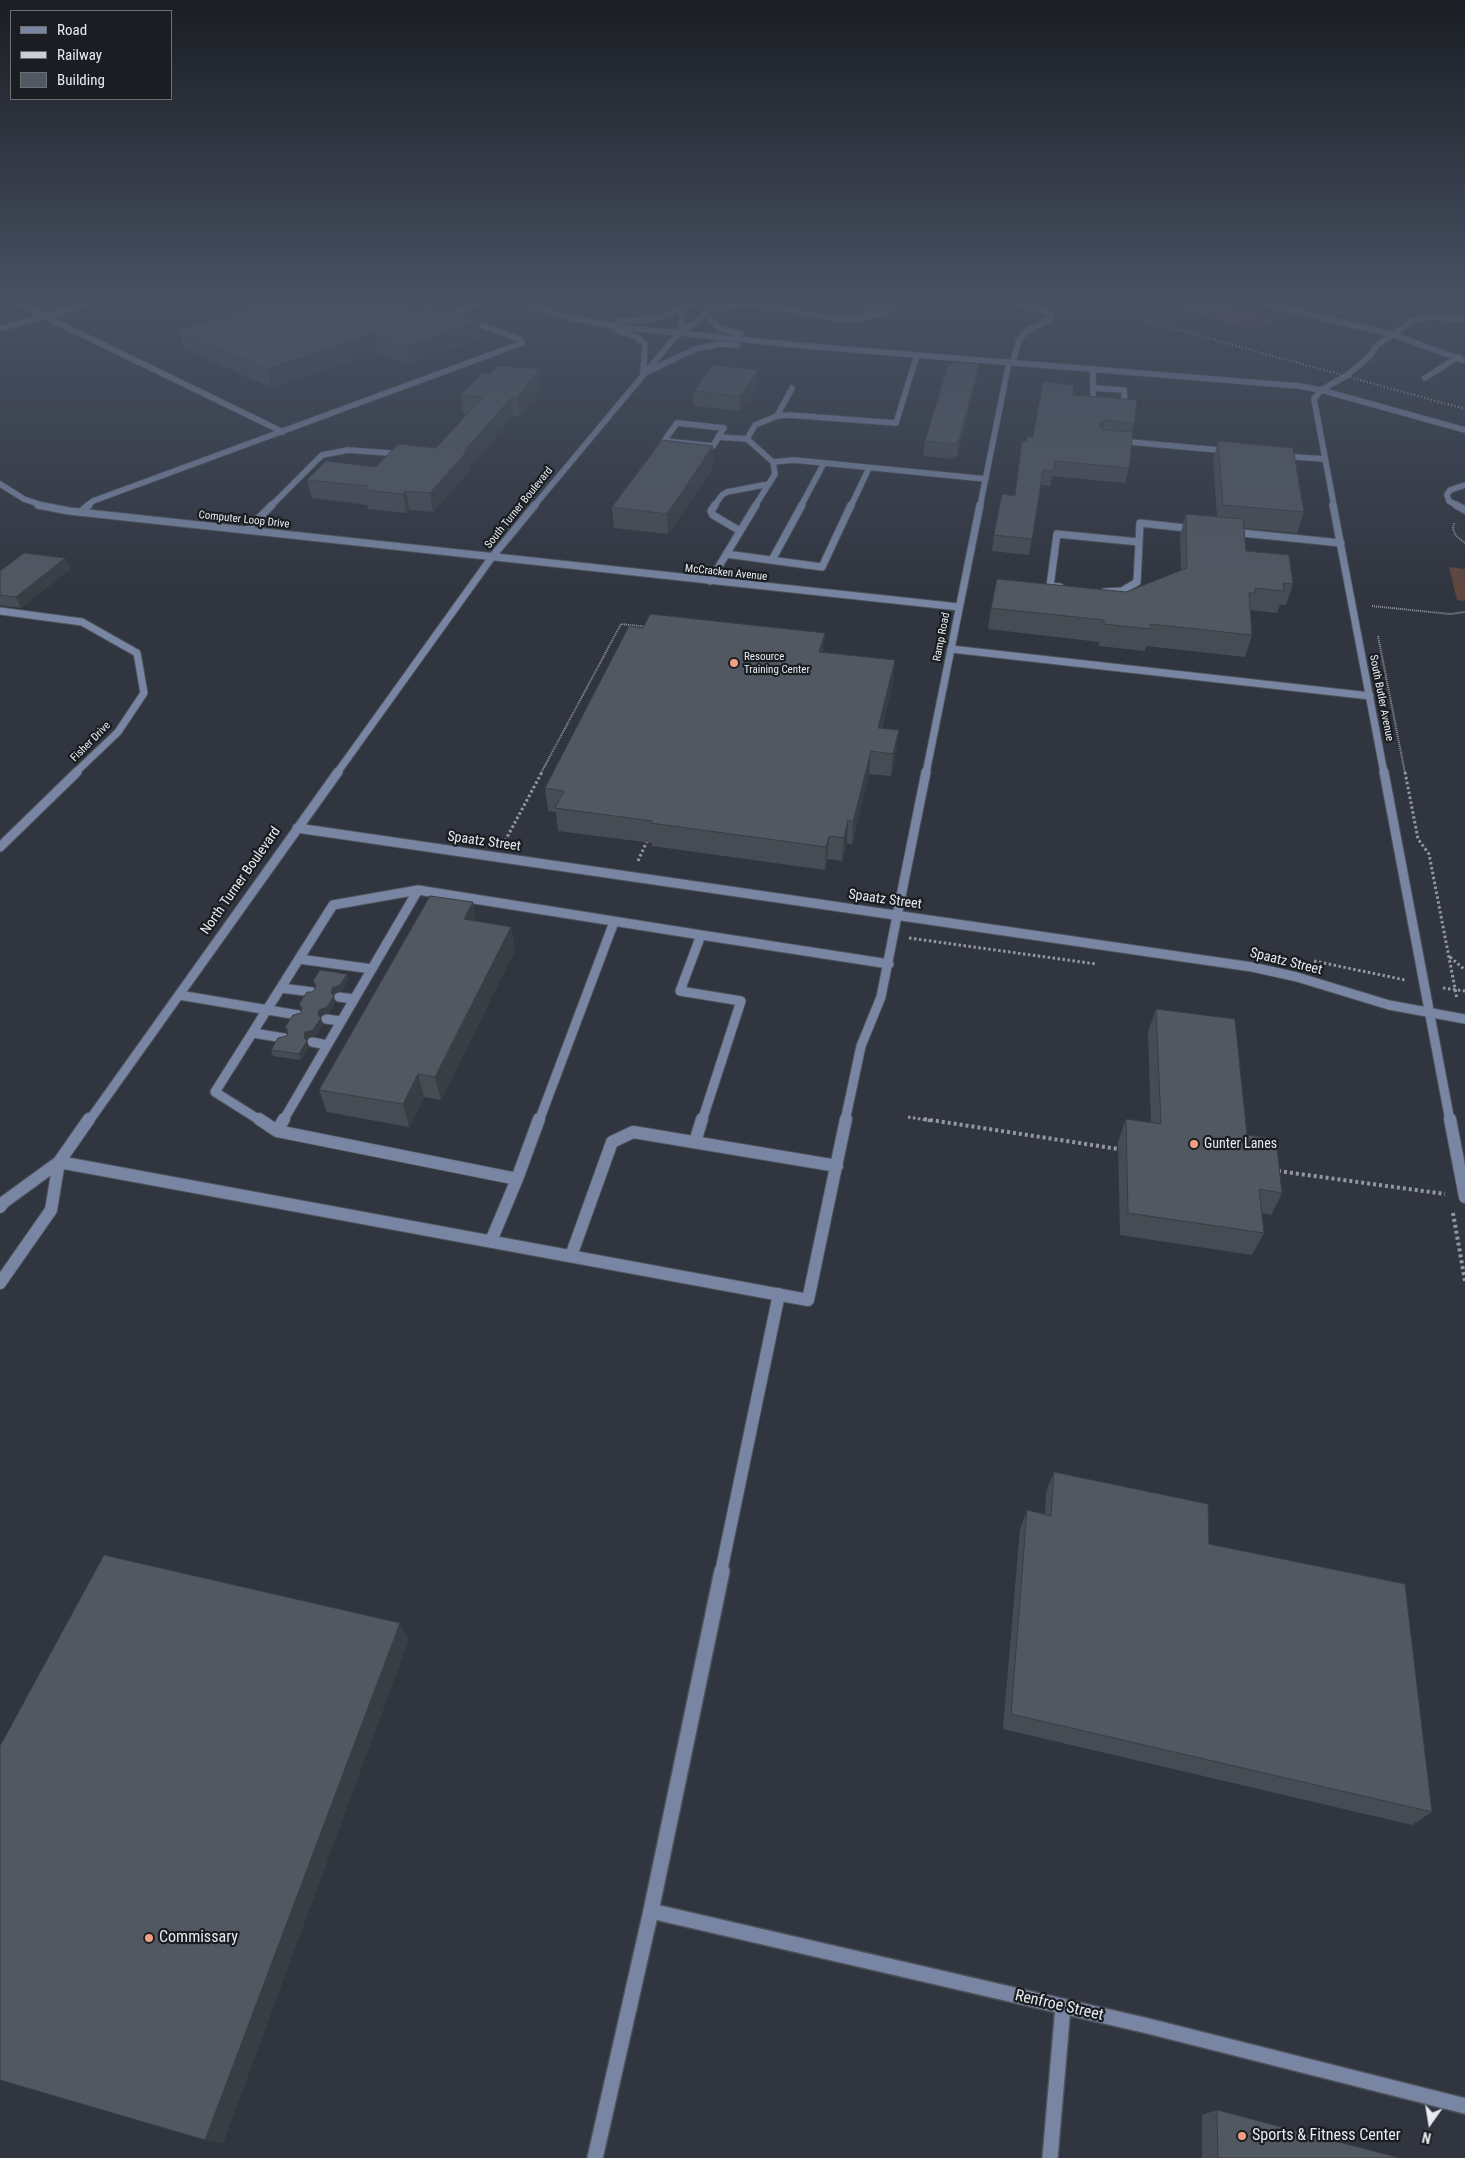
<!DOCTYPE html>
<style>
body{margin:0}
#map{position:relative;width:1465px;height:2158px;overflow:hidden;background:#30353f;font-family:"Roboto Condensed",sans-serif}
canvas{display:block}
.legend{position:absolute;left:10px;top:10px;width:162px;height:90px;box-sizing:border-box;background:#1a1d21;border:1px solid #6c6f74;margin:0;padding:6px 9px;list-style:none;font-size:15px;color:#e7ebf1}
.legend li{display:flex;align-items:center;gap:10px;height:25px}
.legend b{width:25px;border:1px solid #6c6f74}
.north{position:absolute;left:1405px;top:2098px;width:50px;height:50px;-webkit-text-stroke:4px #1a1d21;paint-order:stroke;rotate:193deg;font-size:14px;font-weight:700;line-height:20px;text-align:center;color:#e7ebf1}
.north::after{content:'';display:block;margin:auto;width:18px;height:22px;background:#e7ebf1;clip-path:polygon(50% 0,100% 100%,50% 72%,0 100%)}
</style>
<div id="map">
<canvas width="1465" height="2158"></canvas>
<ul class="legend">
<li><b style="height:6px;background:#7886a3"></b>Road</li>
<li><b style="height:6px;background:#cbcfd6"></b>Railway</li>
<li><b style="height:14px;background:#525862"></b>Building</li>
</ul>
<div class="north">N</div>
</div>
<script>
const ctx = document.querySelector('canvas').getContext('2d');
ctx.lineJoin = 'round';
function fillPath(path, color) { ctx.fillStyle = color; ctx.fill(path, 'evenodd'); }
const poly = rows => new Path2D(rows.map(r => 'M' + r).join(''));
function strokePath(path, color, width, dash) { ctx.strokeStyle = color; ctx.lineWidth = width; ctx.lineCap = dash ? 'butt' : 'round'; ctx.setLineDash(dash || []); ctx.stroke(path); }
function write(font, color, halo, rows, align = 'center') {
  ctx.font = font + ' "Roboto Condensed",sans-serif'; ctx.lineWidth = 4.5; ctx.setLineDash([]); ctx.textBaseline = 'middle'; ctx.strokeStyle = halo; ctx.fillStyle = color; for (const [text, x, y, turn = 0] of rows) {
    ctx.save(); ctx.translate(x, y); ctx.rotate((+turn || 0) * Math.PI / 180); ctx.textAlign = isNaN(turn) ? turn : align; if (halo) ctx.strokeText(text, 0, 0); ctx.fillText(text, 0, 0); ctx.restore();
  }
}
fillPath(poly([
 [1144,300,1207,300,1278,318,1257,330],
 [1449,567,1465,569,1465,601,1457,600]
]), '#60463d');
const laneFar4 = poly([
 [11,300,283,432],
 [412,300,443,311],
 [1004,300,1045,311,1051,315,1051,318,1026,332,1019,340,1013,362],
 [1250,300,1394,335,1465,361],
 [449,313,488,300],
 [1093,369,1093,408,1095,408],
 [1425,378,1458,357],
 [1093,388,1124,390,1125,410,1122,410],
 [1321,390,1346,376,1370,356,1376,346,1412,321,1430,317,1465,319],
 [777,416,792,388],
 [677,423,724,428,713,446,664,441,677,423],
 [718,437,747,439],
 [773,462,794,460,986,479],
 [87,506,93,501,522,343,521,340,468,320],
 [271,506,322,455,348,450,402,454],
 [714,506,722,495,727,492,769,484],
 [755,506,775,474,773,462,747,439,755,425,777,416,789,415,896,423,917,355],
 [801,506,824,463],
 [851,506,869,468]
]);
const laneFar3 = poly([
 [715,505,711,511,713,515,740,531],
 [81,512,89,505],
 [247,530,272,505],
 [1232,532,1341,543],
 [726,554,822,567,851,505],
 [772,560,802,505],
 [710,581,756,505],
 [1060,587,1050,586,1057,534,1139,542],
 [1104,592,1122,591,1137,582,1140,523,1195,529],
 [951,649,1370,696]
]);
const laneFar2 = poly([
 [299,959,372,969],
 [281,988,312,992],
 [179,995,298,1015],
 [339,997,354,999],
 [326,1019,341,1021],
 [253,1033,284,1038],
 [312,1042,327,1045],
 [261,1121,215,1092,333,905,418,890,701,935],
 [283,1121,418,890],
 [539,1121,614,922],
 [702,1121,741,1001,680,991,701,935,889,964],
 [845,1121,861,1046,881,997,897,916]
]);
const laneFar1 = poly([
 [259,1119,277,1131,517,1179,491,1241],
 [277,1131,284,1119],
 [695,1142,702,1119],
 [59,1162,808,1300,846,1119],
 [517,1179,539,1119],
 [571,1256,612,1142,633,1132,837,1166],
 [721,1572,779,1294]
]);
const lane = poly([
 [595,2158,651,1911,722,1571],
 [1050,2158,1063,2007]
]);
const streetFar4 = poly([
 [513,300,565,317,619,327,806,346,1299,386,1321,390,1465,430],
 [862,312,879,305,879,300],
 [704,313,719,328,741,334],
 [619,321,654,319,689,306],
 [0,329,102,300],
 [681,330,682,311,689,306,708,300],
 [618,331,637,337,645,344,643,374,695,349,720,344,737,345],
 [1321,390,1314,399,1334,506],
 [1119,441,1229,451],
 [1281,456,1325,459],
 [0,484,24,499,44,506],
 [534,506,681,330,696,323,704,313,713,307,758,305,841,319,862,318,881,314,891,308,897,300],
 [980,506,1009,362],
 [1458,506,1449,501,1447,495,1450,490,1465,485]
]);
const streetFar3 = poly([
 [38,505,69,511,959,607],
 [1333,505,1384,773],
 [1456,505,1465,510],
 [0,611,82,622,137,653,144,693,118,732,75,773],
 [337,773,492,557,535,505],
 [926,773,980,505]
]);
const streetFar2 = poly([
 [1384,772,1450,1121],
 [297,828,1252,967,1297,977,1389,1005,1465,1019],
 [0,847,77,772],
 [897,916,926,772],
 [89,1121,338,772]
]);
const streetFar1 = poly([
 [1450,1119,1465,1197],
 [0,1207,4,1202,59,1162,89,1119],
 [0,1283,51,1210,59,1162]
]);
const street = poly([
 [651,1911,1148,2026,1465,2106]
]);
strokePath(laneFar4, '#4d525b', 7);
strokePath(laneFar3, '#4d525b', 9);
strokePath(laneFar2, '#4d525b', 11);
strokePath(laneFar1, '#4d525b', 14);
strokePath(lane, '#4d525b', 18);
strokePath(streetFar4, '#4d525b', 7);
strokePath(streetFar3, '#4d525b', 9);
strokePath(streetFar2, '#4d525b', 11);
strokePath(streetFar1, '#4d525b', 14);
strokePath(street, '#4d525b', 18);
strokePath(poly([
 [1454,523,1453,529,1456,536,1465,543],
 [1372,606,1450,614,1465,612],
 [1378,636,1405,773],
 [541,773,621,624,647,627]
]), '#93979f', 2, [1, 1]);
strokePath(poly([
 [1405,772,1418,839,1429,854,1457,999],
 [505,841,542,772],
 [638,861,648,839],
 [909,938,1096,964],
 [1450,957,1465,970],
 [1314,961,1405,980],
 [1443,988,1465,991],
 [908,1117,932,1121]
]), '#93979f', 3, [2.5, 2.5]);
strokePath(poly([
 [924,1119,1118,1149],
 [1278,1171,1445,1194],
 [1453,1213,1465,1281]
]), '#93979f', 4, [3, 3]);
strokePath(laneFar4, '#7886a3', 5.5);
strokePath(laneFar3, '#7886a3', 7);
strokePath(laneFar2, '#7886a3', 9);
strokePath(laneFar1, '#7886a3', 12);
strokePath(lane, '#7886a3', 15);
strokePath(streetFar4, '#7886a3', 5.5);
strokePath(streetFar3, '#7886a3', 7);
strokePath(streetFar2, '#7886a3', 9);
strokePath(streetFar1, '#7886a3', 12);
strokePath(street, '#7886a3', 15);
strokePath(poly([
 [1070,300,1465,409]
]), '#cbcfd6', 2, [1, 2.5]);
fillPath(poly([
 [216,300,399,300,423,309,479,321,481,339,408,364,377,352,271,388,184,348,179,330,228,315,219,311],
 [977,379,957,457,954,456,954,459,923,456,925,441],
 [758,385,740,411,694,406,694,391],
 [542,387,519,416,513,416,470,467,470,470,433,512,410,510,406,513,368,509,367,505,312,498,307,480,376,467,436,448,468,413,463,413,461,395],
 [1073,395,1134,423,1132,432,1129,468,1125,483,1052,476,1050,486,1041,485,1029,555,992,551,994,535,1015,496,1022,441,1027,441,1027,436,1033,437],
 [1218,441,1304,512,1297,533,1244,528,1246,551,1293,584,1286,605,1280,605,1277,613,1250,610,1252,635,1245,657,1146,646,1145,651,1099,646,1099,642,988,629,991,608,1126,592,1181,571,1180,535,1186,514,1217,517,1213,461],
 [714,466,668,534,614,528,612,507],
 [65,558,70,569,21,608,0,605,0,571],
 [643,628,825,633,823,652,895,660,893,682,882,728,896,753,891,776,869,774,852,845,847,843,842,861,827,859,825,870,652,846,652,843,558,831,556,812,548,811,545,788],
 [477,921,511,927,515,950,441,1100,424,1097,409,1127,327,1112,319,1090],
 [348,980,342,991,334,994,333,996,335,1002,329,1013,321,1016,320,1018,323,1024,315,1036,307,1038,306,1041,309,1047,301,1060,273,1056,271,1050,287,1036,287,1033,285,1027,301,1013,302,1010,299,1004,315,989,316,987,313,981],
 [1156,1009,1247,1135,1282,1193,1271,1215,1262,1213,1264,1233,1252,1255,1120,1235,1118,1142,1126,1119,1151,1123,1148,1032],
 [1054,1472,1209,1544,1432,1812,1412,1825,1003,1729,1020,1529,1027,1510,1045,1514,1046,1492],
 [1217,2110,1400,2158,1202,2158,1202,2115]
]), '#474c54');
fillPath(poly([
 [479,321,481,339,408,364,405,346],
 [374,333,377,352,271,388,267,369],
 [979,364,977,379,957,457,959,441],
 [540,369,542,387,519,416,517,398],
 [758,370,758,385,740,411,740,396],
 [511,398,513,416,470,467,470,470,433,512,430,493,464,451],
 [1104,420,1101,435,1099,424],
 [713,446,714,466,668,534,667,514],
 [406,491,410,510,406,513,403,494],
 [65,558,70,569,21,608,16,597],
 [825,633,823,655,819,652],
 [895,660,893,682,876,750,878,728],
 [899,730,896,753,891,776,893,754],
 [871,751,869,774,852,845,853,822],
 [848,820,847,843,842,861,844,838],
 [829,836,827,859,825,870,826,847],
 [473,902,477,925,464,919],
 [511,927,515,950,441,1100,435,1077],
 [347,974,348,980,342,991,334,994,333,996,335,1002,329,1013,321,1016,320,1019,323,1024,315,1036,307,1038,306,1042,307,1041,309,1047,301,1060,299,1054,305,1032,318,1015,319,1010,331,993,332,988],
 [418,1074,424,1097,409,1127,403,1104],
 [400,1623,409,1640,223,2144,205,2140]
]), '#393e45');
const building = poly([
 [231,300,399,300,423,309,432,306,446,309,479,321,405,346,374,333,267,369,179,330,250,308,231,300],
 [952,362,979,364,959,441,956,441,955,444,925,441,948,365,950,366,952,362],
 [713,365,758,370,740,396,694,391,713,365],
 [497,366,540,369,517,398,511,398,464,451,467,451,430,493,406,491,403,494,364,490,367,486,307,480,326,461,376,467,398,444,436,448,483,397,461,395,482,373,490,374,497,366],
 [1043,382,1074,385,1073,395,1137,400,1134,423,1104,420,1099,424,1103,430,1133,432,1129,468,1055,461,1053,471,1043,470,1032,539,994,535,1002,494,1015,496,1022,441,1027,442,1027,436,1033,437,1043,382],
 [662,440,713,446,667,514,612,507,662,440],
 [1218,441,1293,448,1304,512,1223,505,1218,441],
 [1186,514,1243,519,1246,551,1289,555,1293,584,1283,583,1284,591,1255,588,1255,593,1249,593,1252,635,1150,624,1150,629,1104,624,1104,620,991,608,997,579,1126,592,1187,568,1186,514],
 [24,553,65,558,16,597,0,595,0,571,24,553],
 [650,614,825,633,819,652,895,660,878,728,899,730,893,754,871,751,853,822,848,820,844,838,829,836,826,847,651,823,652,821,555,808,564,791,545,788,629,626,643,628,650,614],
 [430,896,473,902,464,919,511,927,435,1077,418,1074,403,1104,319,1090,430,896],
 [320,970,347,974,340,985,332,988,331,993,334,996,327,1007,319,1010,318,1015,321,1018,313,1030,305,1032,304,1038,307,1041,299,1054,271,1050,278,1038,287,1036,288,1030,285,1027,293,1015,301,1013,302,1007,299,1004,307,992,312,992,315,989,316,984,313,981,320,970],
 [1156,1009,1235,1019,1247,1135,1276,1139,1282,1193,1259,1189,1264,1233,1128,1213,1126,1119,1161,1124,1156,1009],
 [1054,1472,1208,1504,1209,1544,1405,1584,1432,1812,1011,1714,1027,1510,1051,1516,1054,1472],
 [104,1555,400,1623,205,2140,0,2080,0,1746,104,1555],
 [1217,2110,1400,2158,1218,2158,1217,2110]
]);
fillPath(building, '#525862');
strokePath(building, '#393e45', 1);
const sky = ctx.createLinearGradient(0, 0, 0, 602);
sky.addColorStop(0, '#1a1d23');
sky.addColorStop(0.5, '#485163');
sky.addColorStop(1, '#48516300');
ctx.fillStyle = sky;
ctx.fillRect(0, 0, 1465, 602);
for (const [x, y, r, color] of [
 [734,663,5,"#f39f83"],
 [1194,1144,5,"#f39f83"],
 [149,1938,5,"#f39f83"],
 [1242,2136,5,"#f39f83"]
]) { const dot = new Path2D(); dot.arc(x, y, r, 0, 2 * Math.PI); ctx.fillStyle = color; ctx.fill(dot); strokePath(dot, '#1a1d21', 2); }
write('11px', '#e7ebf1', '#1a1d21', [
 ["South Turner Boulevard",519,508,-51],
 ["Computer Loop Drive",244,520,6],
 ["McCracken Avenue",726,573,6],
 ["Ramp Road",942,637,-79],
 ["South Butler Avenue",1381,698,79],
 ["Fisher Drive",91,742,-45]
]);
write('11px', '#e7ebf1', '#1a1d21', [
 ["Resource",744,657],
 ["Training Center",744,670]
], 'left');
write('14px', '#e7ebf1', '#1a1d21', [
 ["Spaatz Street",484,842,8],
 ["North Turner Boulevard",241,881,-55],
 ["Spaatz Street",885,900,8],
 ["Spaatz Street",1286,962,14]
]);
write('14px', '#e7ebf1', '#1a1d21', [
 ["Gunter Lanes",1204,1144]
], 'left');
write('16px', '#e7ebf1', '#1a1d21', [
 ["Commissary",159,1938],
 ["Sports & Fitness Center",1252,2136]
], 'left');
write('16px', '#e7ebf1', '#1a1d21', [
 ["Renfroe Street",1059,2006,13]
]);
</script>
